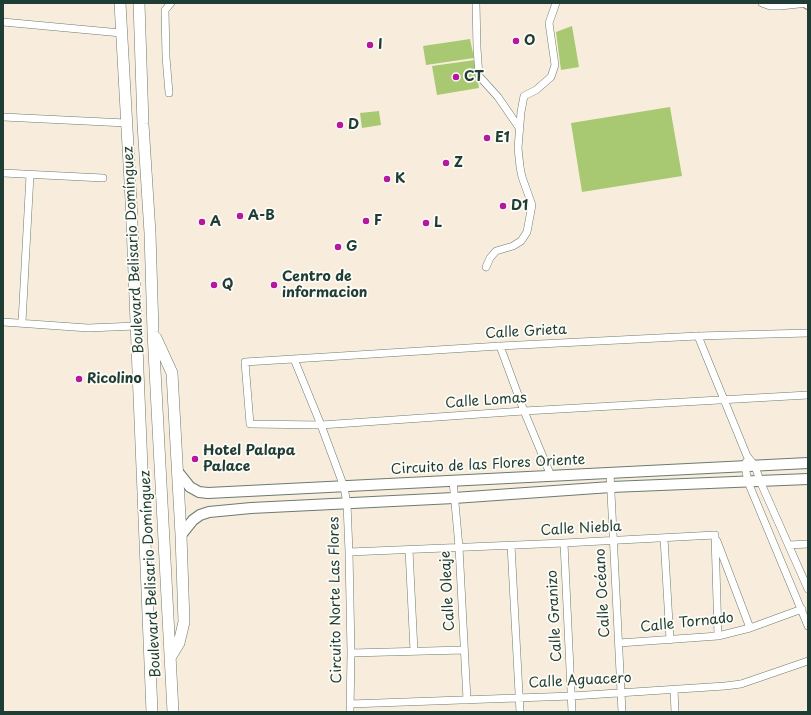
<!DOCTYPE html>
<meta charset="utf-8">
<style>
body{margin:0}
#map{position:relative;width:811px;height:715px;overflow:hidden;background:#f8eddc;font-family:"Playpen Sans",sans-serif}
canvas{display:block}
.frame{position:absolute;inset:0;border:4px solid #1f3d34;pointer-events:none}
</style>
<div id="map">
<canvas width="811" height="715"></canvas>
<div class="frame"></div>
</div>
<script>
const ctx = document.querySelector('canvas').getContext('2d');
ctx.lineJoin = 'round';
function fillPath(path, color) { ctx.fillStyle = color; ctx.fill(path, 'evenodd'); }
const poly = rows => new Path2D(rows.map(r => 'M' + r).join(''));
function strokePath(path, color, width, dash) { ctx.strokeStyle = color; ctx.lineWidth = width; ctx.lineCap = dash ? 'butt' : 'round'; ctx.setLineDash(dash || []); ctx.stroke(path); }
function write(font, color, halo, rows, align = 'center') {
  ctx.font = font + ' "Playpen Sans",sans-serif'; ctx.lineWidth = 3.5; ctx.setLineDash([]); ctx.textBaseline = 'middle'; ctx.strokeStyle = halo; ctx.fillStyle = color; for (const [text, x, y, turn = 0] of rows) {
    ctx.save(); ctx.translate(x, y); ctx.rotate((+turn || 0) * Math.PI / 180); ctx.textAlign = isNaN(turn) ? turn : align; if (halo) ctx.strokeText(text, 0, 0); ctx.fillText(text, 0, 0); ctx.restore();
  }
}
fillPath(poly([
 [572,26,579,67,561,70,556,32],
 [470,39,474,58,426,65,423,46],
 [475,60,479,88,437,95,432,66],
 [670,107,682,176,582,192,571,123],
 [379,111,381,125,362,128,360,113]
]), '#a8c972');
const minor = poly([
 [476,3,477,48,479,76,498,97,520,129],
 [762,3,770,6,780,6,808,3],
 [3,22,121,33],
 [169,93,166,57,165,10,171,3],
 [3,117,126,123],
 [3,173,103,178],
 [486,267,490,258,496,251,513,246,521,241,527,232,532,205,522,177,520,167,518,148,521,112,524,96,536,90,551,77,555,65,549,23,556,3],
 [3,322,88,328,136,326],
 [22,322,30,175],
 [808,333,698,336,500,346,245,362,250,424,321,425,524,411,808,395],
 [698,336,747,456,755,466,760,481,808,589],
 [500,346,524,411,551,476],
 [294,359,321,425,344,487,347,504,349,552,351,653,350,712],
 [746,462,745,466,748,482,808,626],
 [610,473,622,712],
 [453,481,459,547,467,700],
 [715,535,718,636],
 [664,538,670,640],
 [717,541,750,628],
 [564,543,572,712],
 [511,545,520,712],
 [789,545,808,544],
 [409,550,414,651],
 [349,552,564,543,715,535],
 [619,643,718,636,750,628,802,609],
 [351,653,464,650],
 [674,689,675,712],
 [350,704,572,696,725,686,741,684,808,661]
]);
const secondary = poly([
 [808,3,808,4],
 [178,472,190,487,199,492,208,493,808,463],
 [181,535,193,520,200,515,209,512,251,508,454,498,611,487,808,479]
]);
const primary = poly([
 [120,3,131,200,152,712],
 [139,3,143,124,150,233,153,332,173,712],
 [156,338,172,373,181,535,184,622,179,643,170,658]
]);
strokePath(minor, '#6b7b6f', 8);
strokePath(secondary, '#6b7b6f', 12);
strokePath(primary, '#6b7b6f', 12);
strokePath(minor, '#fff', 7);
strokePath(secondary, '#fff', 10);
strokePath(primary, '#fff', 11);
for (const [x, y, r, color] of [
 [516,41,4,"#b5179e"],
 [370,45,4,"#b5179e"],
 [456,77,4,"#b5179e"],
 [340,125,4,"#b5179e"],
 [487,138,4,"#b5179e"],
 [446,163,4,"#b5179e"],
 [387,179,4,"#b5179e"],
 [503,206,4,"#b5179e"],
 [240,216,4,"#b5179e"],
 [366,221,4,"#b5179e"],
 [202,222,4,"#b5179e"],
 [426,223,4,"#b5179e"],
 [338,247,4,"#b5179e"],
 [214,285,4,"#b5179e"],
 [274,285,4,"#b5179e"],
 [79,379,4,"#b5179e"],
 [195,459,4,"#b5179e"]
]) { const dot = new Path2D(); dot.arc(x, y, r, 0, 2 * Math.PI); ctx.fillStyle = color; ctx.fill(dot); strokePath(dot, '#fdfcf7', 1.5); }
write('bold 14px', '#1f3d34', '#fdfcf7', [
 ["O",524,41],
 ["I",378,45],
 ["CT",464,77],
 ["D",348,125],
 ["E1",495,138],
 ["Z",454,163],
 ["K",395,179],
 ["D1",511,206],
 ["A-B",248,216],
 ["F",374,221],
 ["A",210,222],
 ["L",434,223],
 ["G",346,247],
 ["Centro de",282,277],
 ["informacion",282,293],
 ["Q",222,285],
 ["Ricolino",87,379],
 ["Hotel Palapa",203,451],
 ["Palace",203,467]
], 'left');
write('14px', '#1f3d34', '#fdfcf7', [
 ["Boulevard Belisario Domínguez",134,250,-93],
 ["Calle Grieta",526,332,-3],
 ["Calle Lomas",486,401,-4],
 ["Circuito de las Flores Oriente",488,465,-3],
 ["Calle Niebla",581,529,-3],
 ["Boulevard Belisario Domínguez",151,574,-93],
 ["Calle Oleaje",448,591,-93],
 ["Calle Océano",603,593,-93],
 ["Circuito Norte Las Flores",336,600,-91],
 ["Calle Granizo",555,616,-93],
 ["Calle Tornado",687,623,-6],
 ["Calle Aguacero",580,681,-3]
]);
</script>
